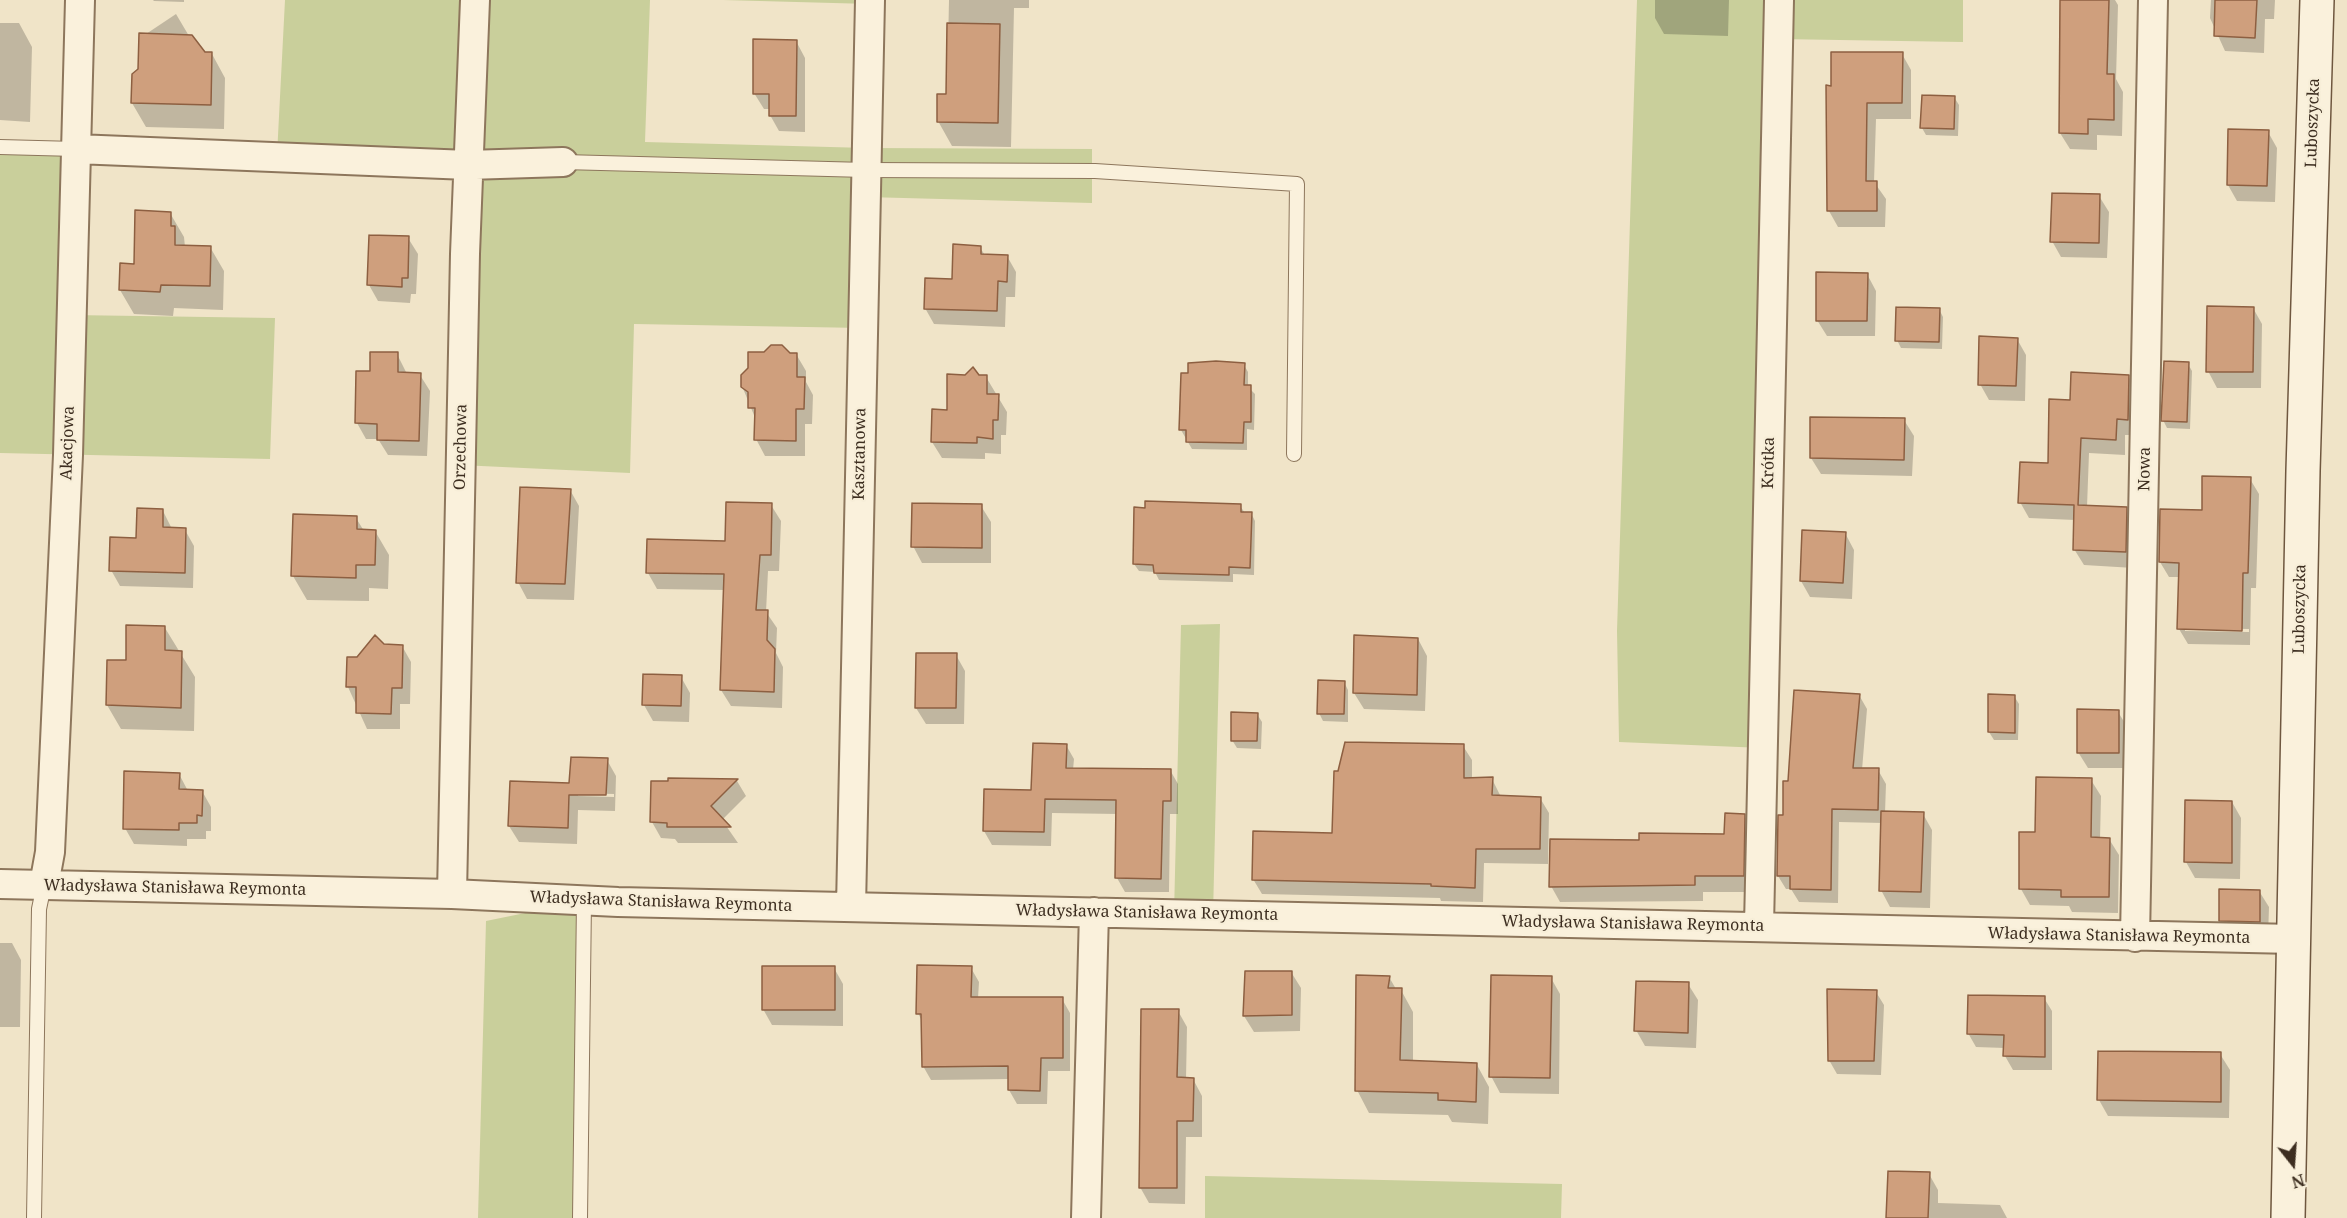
<!DOCTYPE html>
<meta charset="utf-8">
<style>
body{margin:0}
#map{position:relative;width:2347px;height:1218px;overflow:hidden;background:#f0e4c8;font-family:"Noto Serif",serif}
canvas{display:block}
.north{position:absolute;left:2263px;top:1134px;width:60px;height:60px;-webkit-text-stroke:4px #f7eed8;paint-order:stroke;rotate:163deg;font-size:16px;font-weight:700;line-height:24px;text-align:center;color:#3d2e20}
.north::after{content:'';display:block;margin:auto;width:21px;height:27px;background:#3d2e20;clip-path:polygon(50% 0,100% 100%,50% 72%,0 100%)}
</style>
<div id="map">
<canvas width="2347" height="1218"></canvas>
<div class="north">N</div>
</div>
<script>
const ctx = document.querySelector('canvas').getContext('2d');
ctx.lineJoin = 'round';
function fillPath(path, color) { ctx.fillStyle = color; ctx.fill(path, 'evenodd'); }
const poly = rows => new Path2D(rows.map(r => 'M' + r).join(''));
function strokePath(path, color, width, dash) { ctx.strokeStyle = color; ctx.lineWidth = width; ctx.lineCap = dash ? 'butt' : 'round'; ctx.setLineDash(dash || []); ctx.stroke(path); }
function write(font, color, halo, rows, align = 'center') {
  ctx.font = font + ' "Noto Serif",serif'; ctx.lineWidth = 4.5; ctx.setLineDash([]); ctx.textBaseline = 'middle'; ctx.strokeStyle = halo; ctx.fillStyle = color; for (const [text, x, y, turn = 0] of rows) {
    ctx.save(); ctx.translate(x, y); ctx.rotate((+turn || 0) * Math.PI / 180); ctx.textAlign = isNaN(turn) ? turn : align; if (halo) ctx.strokeText(text, 0, 0); ctx.fillText(text, 0, 0); ctx.restore();
  }
}
fillPath(poly([
 [285,0,650,0,645,142,867,148,1092,149,1092,203,866,197,863,328,634,324,630,473,460,465,467,165,277,155],
 [723,0,869,0,870,4],
 [1637,0,1963,0,1963,42,1778,39,1763,748,1619,742,1617,631],
 [0,146,76,149,71,315,275,318,270,459,0,453],
 [1220,624,1213,915,1174,914,1181,625],
 [584,901,580,1218,478,1218,486,921],
 [1205,1176,1562,1184,1561,1218,1205,1218]
]), '#c9cf9b');
fillPath(poly([
 [153,0,184,0,184,2,154,1],
 [949,0,1029,0,1029,8,1014,8,1011,147,952,146,938,121,947,95],
 [1655,0,1729,0,1728,36,1664,34,1655,18],
 [2062,0,2115,0,2118,5,2116,79,2123,92,2122,136,2097,135,2097,150,2070,149,2060,133],
 [2211,0,2275,0,2274,19,2265,19,2264,53,2225,51,2210,18],
 [176,14,189,36,204,54,212,54,225,78,224,129,146,127,132,103,139,70,140,38],
 [0,23,19,23,32,47,30,122,0,120],
 [796,41,805,58,805,132,779,131,770,115,770,109,764,109,754,93],
 [1902,54,1911,70,1911,119,1876,119,1874,182,1886,199,1885,227,1838,227,1829,211,1832,87],
 [1954,97,1959,105,1958,136,1926,135,1922,128],
 [2268,132,2277,148,2275,202,2237,201,2228,185],
 [2099,196,2109,212,2107,258,2061,257,2052,241],
 [170,213,184,237,185,247,210,247,224,271,223,310,174,308,173,316,134,314,120,290],
 [408,238,418,254,416,294,411,294,410,303,378,301,369,285],
 [980,248,985,255,1007,256,1016,272,1015,297,1006,297,1005,327,934,324,925,308,954,280],
 [1867,274,1876,291,1875,336,1827,336,1817,320],
 [2253,308,2262,324,2261,388,2217,388,2208,371],
 [1939,309,1943,317,1942,349,1901,348,1897,340],
 [2017,339,2026,355,2025,401,1989,400,1980,384],
 [397,354,407,374,420,375,430,391,427,456,388,455,378,439,366,439,357,423,371,373],
 [789,354,796,354,806,371,806,382,813,395,812,424,805,424,805,456,765,456,756,439,756,420,742,386],
 [2188,364,2192,371,2190,429,2167,428,2163,420],
 [1244,365,1248,372,1248,387,1255,394,1254,430,1247,429,1247,450,1192,449,1181,430,1189,375],
 [2128,376,2138,392,2137,435,2125,435,2125,455,2089,453,2087,507,2126,509,2135,525,2134,568,2084,565,2074,549,2075,520,2029,518,2020,502,2049,465,2072,402],
 [979,377,986,377,1007,412,1006,435,1001,435,1001,454,985,453,985,459,942,458,932,442,948,411],
 [1904,420,1914,436,1912,476,1821,474,1811,458],
 [2250,479,2259,494,2256,588,2251,588,2250,645,2188,644,2179,629,2180,577,2169,577,2160,562,2203,512],
 [2185,628,2249,629,2249,632,2185,631],
 [570,490,579,506,574,600,527,599,518,582],
 [771,505,781,521,779,571,768,571,766,612,777,628,776,653,783,667,782,708,731,706,721,690,725,590,657,589,648,573,727,542],
 [981,506,991,522,991,563,922,563,913,546],
 [1240,506,1245,513,1251,513,1255,521,1254,575,1233,574,1233,582,1159,580,1155,572,1139,571,1134,564],
 [163,511,172,529,185,530,194,546,193,588,120,586,111,570],
 [356,518,364,531,375,531,389,555,388,589,369,588,369,601,307,600,293,576],
 [1845,533,1854,550,1852,599,1810,597,1801,581],
 [165,628,195,677,194,731,121,729,107,705,128,662],
 [1418,639,1427,656,1425,711,1364,709,1354,693],
 [383,646,402,646,411,662,410,704,400,704,400,729,367,729,348,687],
 [956,655,965,671,964,724,926,724,916,708],
 [681,677,690,693,689,722,653,721,644,705],
 [1344,682,1348,690,1348,722,1323,721,1319,713],
 [1859,695,1867,709,1862,770,1878,770,1886,784,1885,813,1923,814,1932,830,1930,908,1890,907,1881,890,1883,823,1839,822,1838,903,1799,902,1791,889,1786,889,1778,876,1789,782],
 [2014,696,2019,704,2018,740,1994,740,1989,732],
 [2118,712,2128,728,2127,768,2088,768,2078,752],
 [1257,714,1262,722,1261,749,1237,748,1232,740],
 [1066,745,1074,759,1073,770,1170,770,1178,784,1178,814,1170,814,1169,892,1125,892,1117,878,1118,814,1052,813,1051,846,992,845,984,831,1033,792],
 [1463,746,1472,760,1472,779,1492,779,1501,797,1540,798,1549,813,1548,864,1484,863,1483,902,1441,901,1440,898,1262,894,1253,879,1333,834],
 [607,760,616,776,615,811,578,810,577,844,519,842,509,826],
 [578,793,614,794,614,797,578,796],
 [179,774,188,791,202,791,211,807,211,831,206,831,206,839,187,839,187,846,134,844,125,828],
 [669,779,737,781,746,796,722,820,738,843,678,843,675,839,661,838,652,822],
 [2091,780,2101,796,2100,839,2109,839,2119,855,2118,913,2072,912,2069,906,2030,905,2021,889,2021,833,2037,833],
 [2186,802,2232,802,2241,818,2240,879,2195,878,2186,862],
 [1744,815,1753,831,1752,892,1703,892,1703,901,1560,902,1551,886,1641,842,1725,836],
 [2259,891,2269,907,2268,937,2230,937,2220,920],
 [0,943,12,943,21,960,20,1027,0,1027],
 [834,968,843,984,843,1026,772,1025,763,1009],
 [971,968,979,982,978,998,1062,999,1070,1013,1070,1071,1048,1071,1047,1104,1017,1104,1009,1090,1010,1079,931,1080,923,1066,923,1023,918,1013],
 [1291,972,1301,988,1300,1031,1254,1032,1244,1016],
 [1389,977,1396,989,1401,990,1413,1012,1413,1062,1477,1065,1489,1087,1488,1124,1452,1122,1448,1115,1369,1113,1357,1090],
 [1551,978,1560,994,1559,1094,1500,1093,1491,1076],
 [1688,984,1698,1000,1696,1048,1645,1046,1636,1030],
 [1876,992,1884,1005,1881,1075,1837,1074,1829,1060],
 [2044,998,2052,1011,2052,1070,2013,1070,2005,1056,2005,1048,1976,1047,1968,1033],
 [1178,1011,1187,1027,1186,1079,1193,1079,1202,1096,1202,1137,1186,1137,1185,1204,1149,1203,1140,1187],
 [2099,1053,2220,1054,2230,1070,2229,1118,2108,1116,2099,1100],
 [1929,1174,1938,1190,1938,1203,2000,1205,2007,1218,1888,1218]
]), '#0003');
const building = poly([
 [2060,0,2109,0,2107,74,2114,74,2114,120,2088,119,2088,134,2059,133,2060,0],
 [2215,0,2257,0,2255,38,2214,36,2215,0],
 [947,23,1000,24,998,123,937,122,937,94,946,94,947,23],
 [139,33,192,35,205,52,212,52,211,105,131,103,132,74,138,69,139,33],
 [753,39,797,40,796,116,769,116,769,94,753,94,753,39],
 [1831,52,1903,52,1902,103,1867,103,1866,181,1877,181,1877,211,1827,211,1826,85,1831,86,1831,52],
 [1922,95,1955,96,1954,129,1920,128,1922,95],
 [2228,129,2269,130,2267,186,2227,185,2228,129],
 [2052,193,2100,194,2099,243,2050,242,2052,193],
 [135,210,171,212,171,226,175,226,175,245,211,246,210,286,161,285,160,292,119,290,120,263,134,264,135,210],
 [369,235,409,236,408,278,402,278,402,287,367,285,369,235],
 [953,244,981,246,981,254,1008,255,1007,282,998,281,997,311,924,309,925,278,952,279,953,244],
 [1816,272,1868,273,1867,321,1816,321,1816,272],
 [2207,306,2254,307,2253,372,2206,372,2207,306],
 [1896,307,1940,308,1939,342,1895,341,1896,307],
 [1979,336,2018,338,2016,386,1978,385,1979,336],
 [771,345,782,345,790,353,797,353,797,377,805,377,804,409,796,409,796,441,754,440,755,408,748,408,748,392,741,387,741,375,748,368,748,352,764,352,771,345],
 [370,352,398,352,398,372,421,373,419,441,377,440,377,424,355,423,356,371,370,371,370,352],
 [1216,361,1245,363,1244,385,1251,385,1251,422,1244,422,1243,443,1186,442,1186,430,1179,430,1181,373,1188,373,1188,363,1216,361],
 [2164,361,2189,362,2187,422,2161,421,2164,361],
 [973,367,979,375,987,375,987,394,999,394,998,420,993,420,993,439,977,437,977,443,931,442,932,409,947,410,947,374,965,375,973,367],
 [2071,372,2129,375,2128,420,2117,419,2116,440,2081,438,2078,505,2127,507,2126,552,2073,550,2074,505,2018,503,2020,462,2048,463,2049,399,2070,400,2071,372],
 [1810,417,1905,418,1904,460,1810,458,1810,417],
 [2202,476,2251,477,2248,573,2243,573,2242,631,2177,629,2179,563,2159,562,2160,509,2202,510,2202,476],
 [520,487,571,489,565,584,516,583,520,487],
 [1145,501,1241,504,1241,512,1252,512,1250,568,1229,567,1229,575,1191,574,1154,573,1153,565,1133,564,1134,507,1145,508,1145,501],
 [726,502,772,503,771,555,760,555,756,610,768,610,767,640,775,649,774,692,720,690,724,574,646,573,647,539,725,541,726,502],
 [912,503,982,504,982,548,911,547,912,503],
 [137,508,163,509,163,527,186,528,185,573,109,571,110,537,136,538,137,508],
 [293,514,357,516,357,529,376,530,375,565,356,565,356,578,291,576,293,514],
 [1802,530,1846,532,1843,583,1800,581,1802,530],
 [126,625,165,626,165,650,182,651,181,708,106,705,107,660,126,660,126,625],
 [375,635,384,644,403,645,402,688,392,688,391,714,356,713,356,687,346,687,347,657,357,657,375,635],
 [1354,635,1418,638,1417,695,1353,693,1354,635],
 [916,653,957,653,956,708,915,708,916,653],
 [643,674,682,675,681,706,642,705,643,674],
 [1318,680,1345,681,1344,714,1317,714,1318,680],
 [1794,690,1860,694,1853,768,1879,768,1878,810,1832,809,1831,890,1790,889,1790,876,1777,876,1778,815,1783,815,1783,781,1788,781,1794,690],
 [1988,694,2015,695,2015,733,1988,732,1988,694],
 [2077,709,2119,710,2119,753,2077,753,2077,709],
 [1231,712,1258,713,1257,741,1231,741,1231,712],
 [1345,742,1464,744,1464,778,1493,777,1492,795,1541,797,1540,849,1476,849,1475,888,1431,886,1431,884,1252,880,1253,831,1332,833,1334,771,1338,771,1345,742],
 [1033,743,1067,744,1066,768,1171,769,1171,801,1163,801,1161,879,1115,878,1116,800,1045,799,1044,832,983,831,984,789,1031,790,1033,743],
 [571,757,608,758,606,795,569,795,568,828,508,826,510,781,569,783,571,757],
 [124,771,180,773,179,789,203,790,202,816,197,815,197,823,179,823,179,830,123,829,124,771],
 [2036,777,2092,778,2091,837,2110,838,2109,897,2061,897,2061,890,2019,889,2019,832,2035,832,2036,777],
 [668,778,738,779,711,806,731,827,667,827,667,823,650,822,651,781,668,781,668,778],
 [2185,800,2232,801,2232,863,2184,862,2185,800],
 [1881,811,1924,812,1921,892,1879,891,1881,811],
 [1725,813,1745,814,1744,876,1695,876,1695,885,1549,887,1550,839,1639,840,1639,833,1724,834,1725,813],
 [2219,889,2260,890,2260,922,2219,921,2219,889],
 [917,965,972,966,971,997,1063,997,1063,1058,1041,1058,1040,1091,1008,1090,1008,1066,922,1067,921,1014,916,1014,917,965],
 [762,966,835,966,835,1010,762,1010,762,966],
 [1245,971,1292,971,1292,1015,1243,1016,1245,971],
 [1356,975,1390,976,1388,988,1402,988,1400,1060,1477,1063,1476,1102,1438,1100,1438,1093,1355,1091,1356,975],
 [1491,975,1552,976,1550,1078,1489,1077,1491,975],
 [1636,981,1689,982,1688,1033,1634,1031,1636,981],
 [1827,989,1877,990,1874,1061,1828,1061,1827,989],
 [1968,995,2045,996,2045,1057,2003,1056,2004,1035,1967,1034,1968,995],
 [1141,1009,1179,1009,1177,1077,1194,1078,1193,1121,1177,1121,1177,1188,1139,1188,1141,1009],
 [2098,1051,2221,1052,2221,1102,2097,1100,2098,1051],
 [1888,1171,1930,1172,1928,1218,1886,1218,1888,1171]
]);
fillPath(building, '#cf9f7d');
strokePath(building, '#8d5f41', 1.5);
const lane = poly([
 [0,147,76,149],
 [563,162,866,170,1095,171,1297,184,1294,454],
 [34,1218,39,909,44,885],
 [580,1218,584,901]
]);
const street = poly([
 [76,149,468,165,563,162],
 [0,884,452,894,618,902,2294,939],
 [44,885,50,852,68,455,80,0],
 [452,894,465,254,475,0],
 [851,907,870,0],
 [1759,926,1779,0],
 [2135,937,2153,0],
 [1086,1218,1094,912]
]);
const secondary = poly([
 [2288,1218,2303,471,2317,0]
]);
strokePath(lane, '#8d765c', 16);
strokePath(street, '#8d765c', 32);
strokePath(secondary, '#6f573f', 36);
strokePath(lane, '#faf1dc', 14);
strokePath(street, '#faf1dc', 28);
strokePath(secondary, '#faf1dc', 33);
write('16px', '#3d2e20', '#f7eed8', [
 ["Luboszycka",2313,123,-88],
 ["Akacjowa",68,443,-88],
 ["Orzechowa",461,447,-89],
 ["Kasztanowa",860,454,-89],
 ["Krótka",1769,463,-89],
 ["Nowa",2145,469,-89],
 ["Luboszycka",2300,609,-89],
 ["Władysława Stanisława Reymonta",175,888,1],
 ["Władysława Stanisława Reymonta",661,902,2],
 ["Władysława Stanisława Reymonta",1147,913,1],
 ["Władysława Stanisława Reymonta",1633,924,1],
 ["Władysława Stanisława Reymonta",2119,936,1]
]);
</script>
